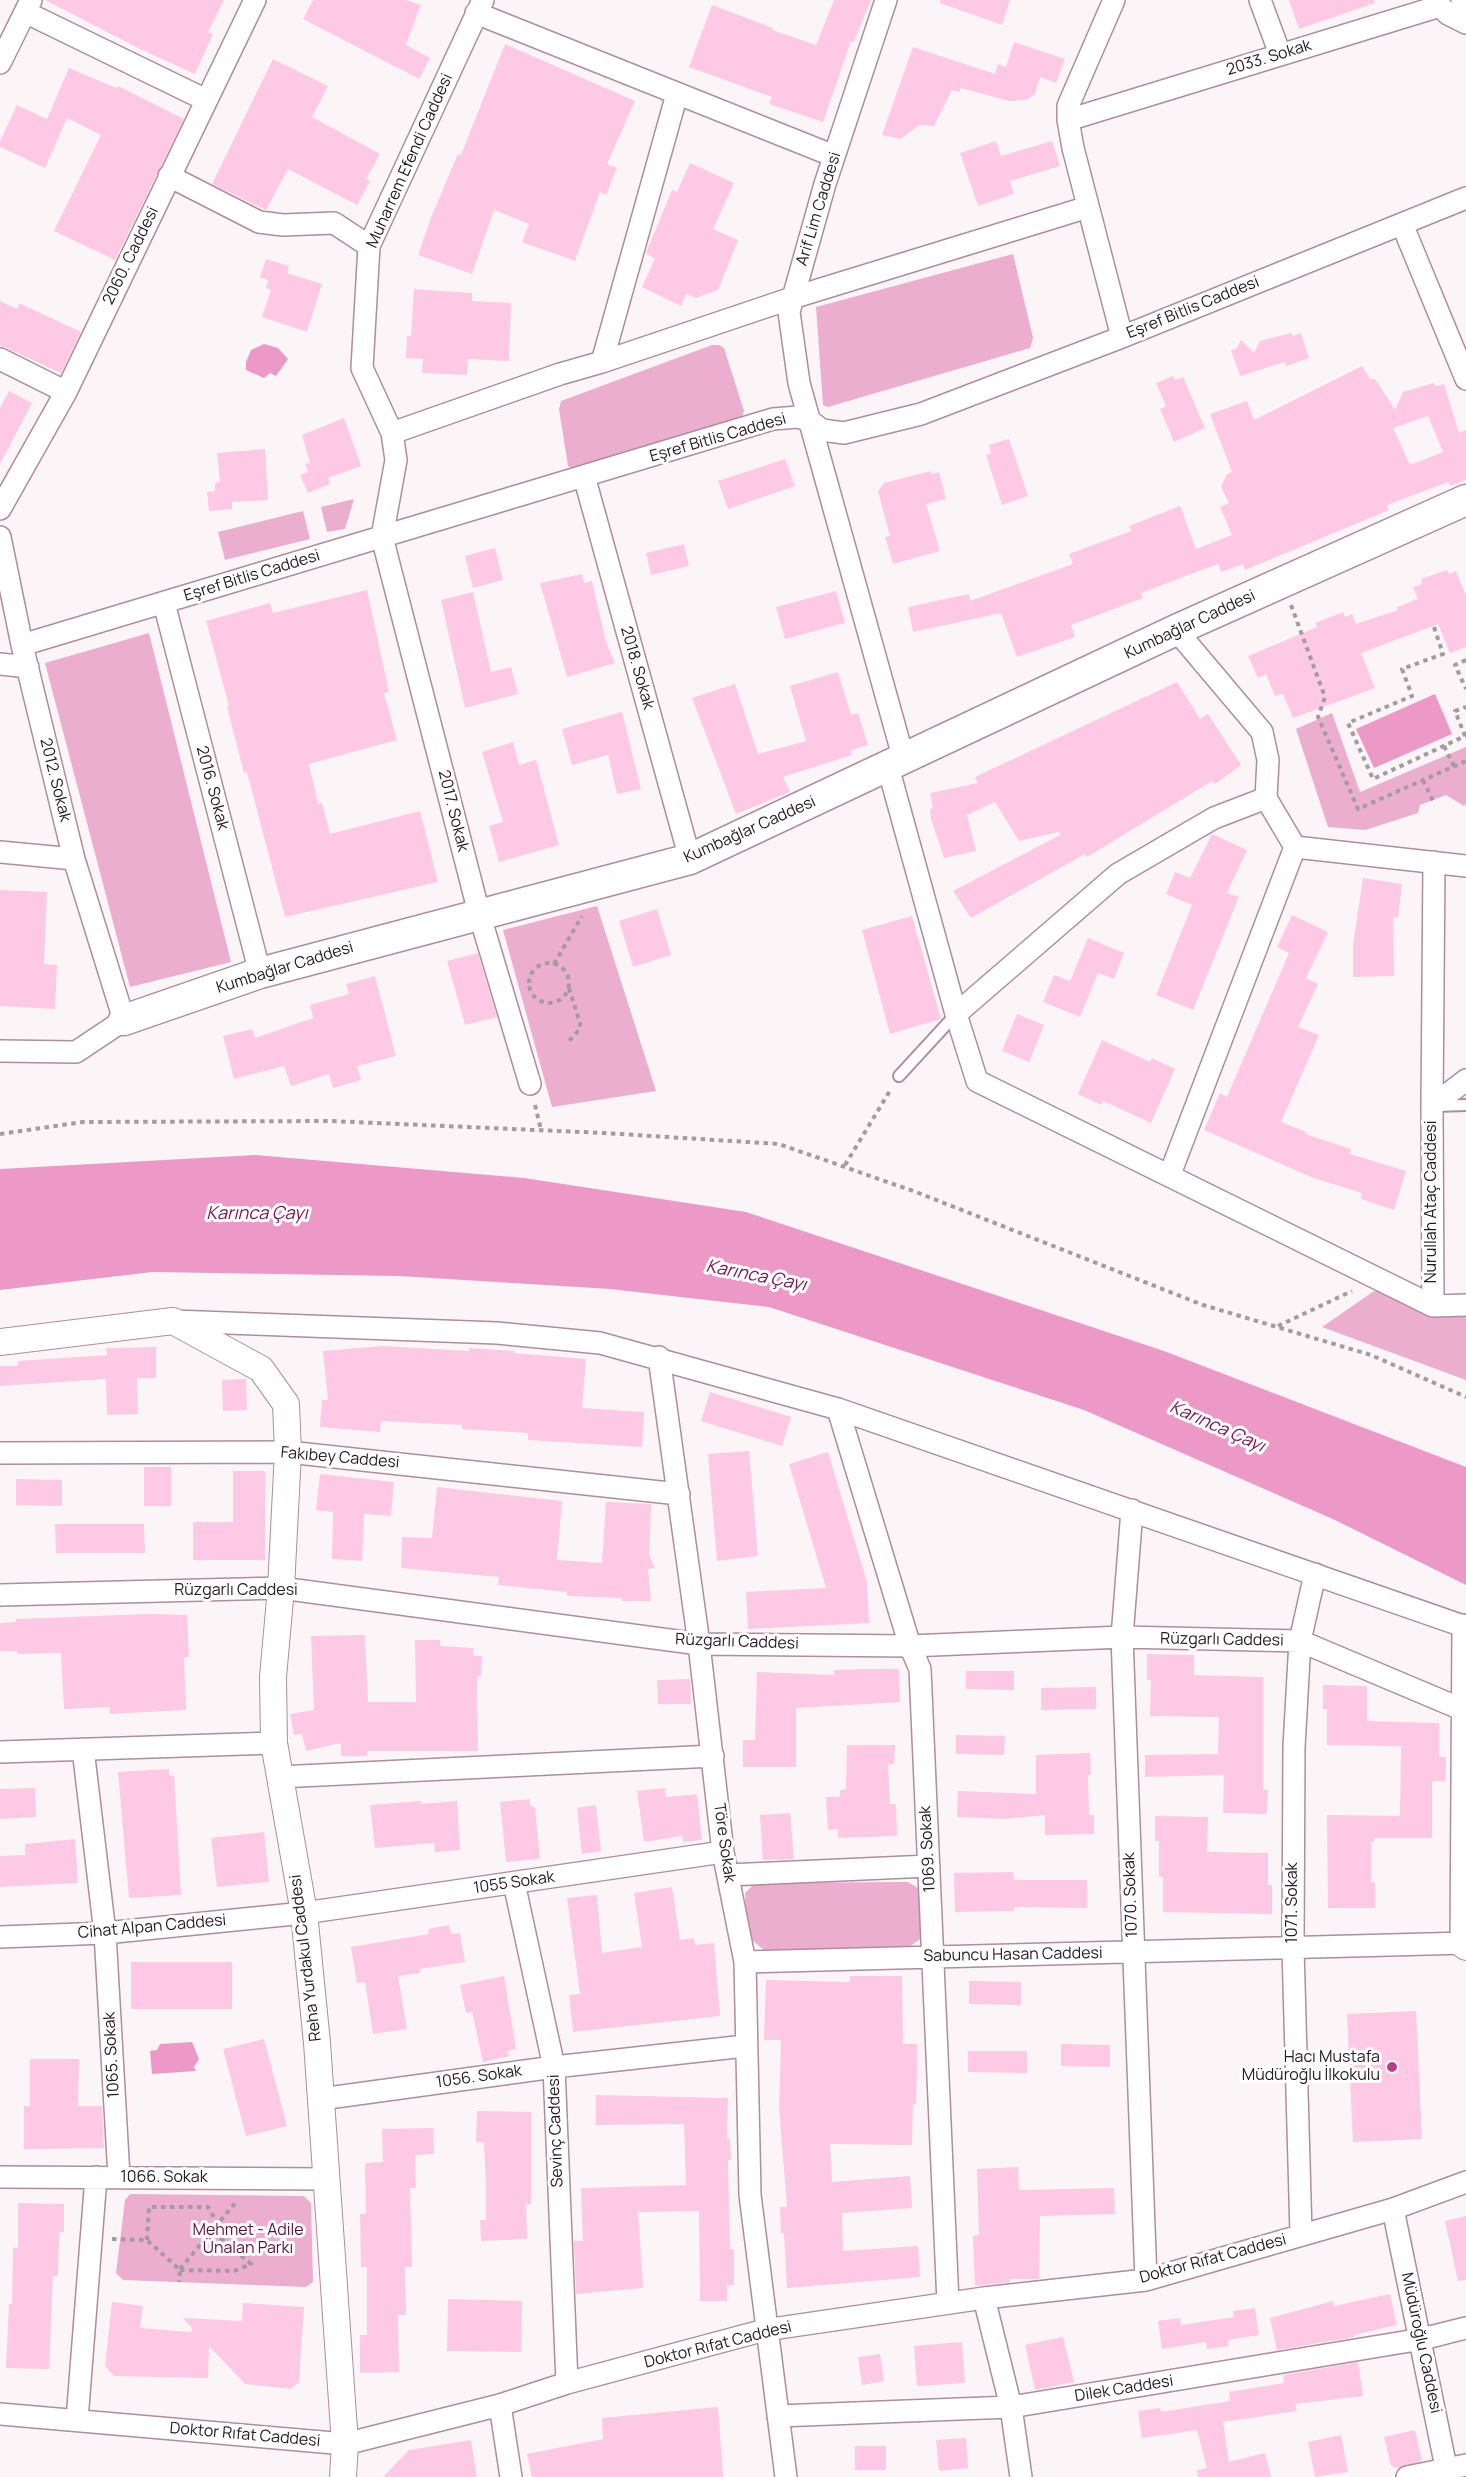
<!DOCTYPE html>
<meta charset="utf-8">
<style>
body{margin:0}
canvas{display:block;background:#fcf5f8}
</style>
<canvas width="1466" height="2477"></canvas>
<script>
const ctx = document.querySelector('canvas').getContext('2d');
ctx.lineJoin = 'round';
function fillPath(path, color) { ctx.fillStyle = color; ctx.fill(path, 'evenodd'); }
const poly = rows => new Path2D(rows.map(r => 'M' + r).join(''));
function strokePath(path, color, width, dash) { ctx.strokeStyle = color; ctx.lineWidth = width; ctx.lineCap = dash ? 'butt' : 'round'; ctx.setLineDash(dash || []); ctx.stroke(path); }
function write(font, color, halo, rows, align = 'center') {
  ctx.font = font + ' Manrope,sans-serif'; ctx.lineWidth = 6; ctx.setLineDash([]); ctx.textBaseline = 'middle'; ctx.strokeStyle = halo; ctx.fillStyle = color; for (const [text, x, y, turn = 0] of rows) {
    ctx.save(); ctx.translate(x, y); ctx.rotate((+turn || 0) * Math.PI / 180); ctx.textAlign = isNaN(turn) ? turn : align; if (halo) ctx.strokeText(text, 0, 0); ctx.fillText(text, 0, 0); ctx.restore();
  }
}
fillPath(poly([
 [1013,254,1033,338,1030,348,828,407,823,405,816,307],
 [712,345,719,345,724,348,744,411,742,417,574,470,568,466,559,409,561,401],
 [354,499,345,529,327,532,321,507],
 [303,511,310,539,225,560,218,532],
 [149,633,231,962,130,987,45,663],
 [1332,713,1360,792,1466,747,1466,804,1464,806,1446,795,1420,805,1418,813,1365,830,1328,827,1296,729],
 [597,906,656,1091,552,1107,503,930],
 [1374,1291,1466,1309,1466,1380,1322,1327],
 [908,1882,918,1888,923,1937,909,1947,764,1950,747,1936,745,1893,755,1883],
 [130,2194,304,2196,311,2203,313,2282,306,2287,123,2280,116,2273,125,2200]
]), '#ebaecf');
fillPath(poly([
 [264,344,278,348,288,359,276,376,270,373,264,378,246,370,246,362,251,350],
 [1435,694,1452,734,1374,768,1356,729],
 [255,1155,524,1178,746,1212,1164,1351,1466,1467,1466,1585,1335,1520,1084,1410,769,1307,610,1289,399,1276,152,1272,0,1290,0,1169],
 [192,2042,199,2059,194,2067,196,2071,152,2074,150,2051,157,2050,160,2044]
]), '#ec99c7');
fillPath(poly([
 [45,0,224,0,208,32,213,34,195,74,140,49],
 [313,0,406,0,421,5,406,45,430,58,419,79,303,19],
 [834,0,871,0,854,42,851,41,823,122,769,104,772,97,689,67,712,5,773,28,772,30,816,45],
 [940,0,1010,0,1002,25,940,3],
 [1289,0,1374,0,1375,3,1299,29],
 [1014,42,1065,59,1056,83,1040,77,1035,94,1026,100,1009,101,961,88,959,92,952,90,934,126,919,125,901,139,882,135,913,47,995,74,998,64,1006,67],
 [505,44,635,101,607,164,617,168,606,195,600,192,575,261,522,242,529,224,494,210,472,274,418,255,432,215,458,154,461,155],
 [273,59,328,86,312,117,380,154,366,179,370,181,357,205,288,169,266,210,212,184],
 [69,68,116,88,118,86,184,119,115,260,54,231,101,135,67,118,45,168,0,147,0,141,17,105,47,119],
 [996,141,1001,156,1052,141,1060,166,1010,181,1014,194,978,206,960,153],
 [690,163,734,183,713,229,738,240,718,290,696,298,686,294,681,306,642,287,655,259,646,253,672,190,677,192],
 [266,259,289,266,287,273,322,284,307,332,262,317,271,290,266,288,268,280,260,277],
 [414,289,472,293,472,301,511,303,509,361,468,359,467,375,422,373,423,359,406,358,407,336,411,336],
 [0,301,17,309,19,303,81,332,61,373,0,345],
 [1291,333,1293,336,1301,333,1309,358,1286,366,1285,362,1240,376,1231,350,1237,348,1241,340,1254,353,1260,341],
 [1362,366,1370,379,1375,379,1395,410,1403,392,1433,383,1436,386,1444,384,1459,433,1466,430,1466,480,1450,486,1448,482,1387,505,1389,510,1245,570,1243,564,1221,572,1218,564,1141,593,1143,598,1071,625,1075,637,1017,657,1001,613,913,632,908,607,969,594,970,601,1073,564,1069,554,1131,531,1129,526,1180,506,1196,549,1232,535,1220,507,1229,503,1221,487,1227,474,1232,472,1210,414,1247,401,1254,420],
 [1428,416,1443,452,1410,465,1393,428],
 [1173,376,1175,380,1183,377,1205,428,1174,442,1160,409,1166,406,1156,383],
 [9,391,32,403,0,464,0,408],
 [344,418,361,466,328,478,330,484,308,493,300,475,308,472,305,464,310,463,302,435],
 [1009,439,1028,496,1002,505,986,455,991,453,989,445],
 [265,449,268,500,232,502,232,509,209,511,207,492,215,491,215,483,220,482,217,453],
 [785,459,795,486,728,509,718,481],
 [931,471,932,474,939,472,946,499,926,504,940,551,893,564,885,537,890,536,878,491,884,483],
 [684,544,689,566,651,575,646,553],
 [495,548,503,580,473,588,465,556],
 [1447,570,1449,574,1456,571,1466,596,1466,647,1450,653,1438,624,1361,653,1375,688,1293,718,1283,694,1275,696,1266,674,1258,678,1248,656,1317,627,1315,623,1343,612,1345,617,1352,614,1356,624,1398,610,1397,607,1418,599,1413,587,1422,584,1421,579],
 [582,574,584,583,592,581,606,642,615,663,567,677,540,583],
 [367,590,389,692,384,693,397,740,309,764,318,804,322,803,330,834,420,811,438,882,285,917,247,772,244,773,227,707,229,706,206,621,270,603,273,613],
 [836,591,845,623,785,639,776,607],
 [473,592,491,672,511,667,518,694,465,708,441,600],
 [838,672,851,715,858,713,868,745,851,750,852,755,783,777,790,792,736,814,692,698,735,684,758,754,806,741,790,686],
 [1177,682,1200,719,1208,714,1241,765,1215,784,1212,781,1087,857,1085,854,971,918,953,891,1060,835,1059,832,1019,841,995,802,967,815,976,851,944,858,931,819,930,810,933,807,930,793,978,783,975,777],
 [622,712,641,789,617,794,608,755,572,765,562,729],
 [513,742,519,765,536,760,559,845,499,862,489,826,503,822,482,752],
 [1212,834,1247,850,1227,893,1239,897,1193,1010,1156,995,1192,905,1166,894,1175,872,1190,878],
 [1363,878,1402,884,1398,918,1393,917,1394,976,1353,977,1353,945],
 [0,890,47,892,44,964,57,965,55,1009,0,1006],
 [657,909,671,955,633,967,619,921],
 [1292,915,1328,932,1306,978,1318,984,1298,1027,1319,1035,1281,1122,1306,1132,1305,1134,1351,1149,1350,1154,1406,1171,1394,1210,1361,1199,1362,1193,1313,1178,1204,1130,1220,1093,1227,1097,1289,953,1277,947],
 [912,916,941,1019,890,1034,862,930],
 [1088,938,1124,953,1114,979,1098,973,1080,1017,1043,1002,1054,975,1070,981],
 [478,953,497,1017,465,1025,447,961],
 [375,976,396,1056,357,1066,361,1080,333,1088,329,1074,291,1086,284,1066,234,1079,223,1036,252,1029,255,1038,313,1018,310,1005,349,994,346,984],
 [1017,1014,1044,1025,1029,1062,1002,1051],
 [1102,1040,1150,1062,1152,1058,1175,1069,1151,1123,1103,1101,1101,1105,1078,1094],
 [382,1346,469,1351,469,1348,514,1351,514,1353,586,1359,582,1408,644,1412,642,1447,528,1440,528,1433,462,1429,462,1425,381,1421,380,1432,320,1427,322,1400,328,1400,323,1351],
 [156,1347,156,1378,137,1378,138,1414,107,1415,106,1379,0,1386,0,1366,18,1366,18,1361,107,1355,106,1348],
 [246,1379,247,1410,223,1411,222,1380],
 [710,1392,791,1417,782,1446,701,1421],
 [749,1451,758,1556,717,1561,708,1454],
 [828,1452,867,1582,869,1623,748,1629,746,1592,826,1588,789,1464],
 [144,1467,171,1467,171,1506,144,1506],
 [233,1471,265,1471,265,1560,193,1560,193,1522,233,1522],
 [320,1474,394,1482,391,1516,364,1514,362,1561,332,1559,333,1512,316,1510],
 [16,1479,62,1480,62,1506,16,1505],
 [437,1487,562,1501,557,1560,602,1563,606,1502,651,1504,649,1555,655,1568,648,1569,651,1601,622,1601,622,1598,567,1596,567,1592,498,1585,499,1577,401,1568,402,1537,432,1538],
 [55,1524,144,1524,145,1553,56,1553],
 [148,1614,187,1615,189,1657,184,1657,186,1710,110,1714,110,1707,64,1709,61,1653,17,1654,17,1651,0,1651,0,1623,16,1622,16,1619],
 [365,1635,368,1702,416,1702,415,1640,440,1640,440,1646,473,1648,473,1656,482,1656,481,1676,477,1676,478,1751,367,1751,367,1756,341,1756,341,1743,306,1751,302,1734,294,1735,290,1714,314,1710,311,1636],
 [1147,1654,1194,1655,1194,1675,1263,1677,1263,1790,1268,1790,1267,1814,1223,1813,1224,1775,1145,1777,1145,1755,1218,1754,1219,1717,1150,1716,1151,1680,1147,1680],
 [867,1669,899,1669,900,1702,796,1708,796,1767,743,1767,743,1740,755,1740,757,1672,834,1675,834,1670],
 [966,1671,1014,1671,1014,1690,966,1689],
 [690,1679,691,1704,658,1704,657,1680],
 [1323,1685,1367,1686,1367,1721,1439,1723,1439,1757,1446,1757,1445,1781,1432,1781,1432,1838,1374,1838,1374,1842,1371,1842,1371,1882,1375,1882,1375,1908,1328,1908,1327,1815,1400,1816,1401,1746,1327,1745,1327,1709,1323,1709],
 [1096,1687,1096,1709,1041,1710,1041,1688],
 [956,1735,1005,1736,1004,1755,956,1754],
 [847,1745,895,1745,894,1764,888,1764,890,1804,896,1804,897,1836,838,1838,838,1829,828,1830,826,1797,840,1797,840,1790,846,1790],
 [1090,1753,1091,1775,1088,1775,1089,1815,1094,1815,1094,1834,1045,1835,1045,1815,1005,1819,957,1817,958,1791,1036,1794,1036,1755],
 [169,1769,169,1776,174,1776,181,1895,129,1898,118,1772],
 [35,1788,36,1817,0,1819,0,1789],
 [665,1788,666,1797,697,1794,702,1840,683,1842,682,1836,644,1842,637,1791],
 [530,1799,530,1806,535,1807,540,1859,506,1862,500,1802],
 [421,1801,421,1804,457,1801,460,1850,435,1852,434,1843,375,1848,370,1805],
 [596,1805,601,1851,582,1854,577,1808],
 [790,1813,794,1859,763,1860,760,1815],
 [1155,1816,1208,1817,1207,1852,1268,1853,1268,1885,1272,1885,1272,1914,1163,1912,1163,1877,1159,1877,1159,1841,1155,1841],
 [264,1832,269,1882,217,1887,211,1838],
 [75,1839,78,1883,0,1887,0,1856,25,1855,25,1844],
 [1013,1872,1014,1880,1087,1880,1087,1908,1014,1907,1014,1911,955,1912,954,1873],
 [672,1887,680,1940,694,1938,695,1945,714,1943,720,2016,573,2032,569,1995,580,1994,567,1898,597,1895,602,1953,642,1947,634,1893],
 [449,1925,451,1934,460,1933,465,1962,420,1969,420,1973,398,1976,407,2029,373,2034,365,1982,357,1983,351,1947,429,1934,428,1929],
 [131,1962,232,1962,232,2009,131,2009],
 [504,1976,516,2049,507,2051,509,2056,483,2062,472,2012,466,2013,460,1985],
 [850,1976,902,1976,903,2044,917,2044,917,2073,916,2104,913,2104,912,2145,830,2144,832,2182,910,2176,912,2208,842,2213,843,2251,918,2246,920,2277,787,2288,784,2233,781,2234,780,2207,787,2207,779,2108,781,2040,764,2040,766,1980,850,1982],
 [969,1981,1021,1982,1021,2005,969,2004],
 [1416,2011,1422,2139,1353,2142,1347,2014],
 [264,2039,287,2126,246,2136,223,2049],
 [1061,2044,1110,2045,1110,2067,1061,2066],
 [968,2051,1027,2051,1027,2073,968,2072],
 [30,2059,79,2059,78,2106,102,2106,104,2148,24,2149,24,2106,30,2106],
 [596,2095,728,2098,727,2139,730,2139,731,2160,728,2160,730,2249,734,2249,734,2285,727,2285,727,2301,700,2301,699,2211,638,2212,643,2288,576,2294,574,2241,583,2241,581,2188,686,2185,684,2124,596,2125],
 [477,2111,531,2112,531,2204,526,2204,527,2239,481,2241,480,2220,486,2220,486,2185,484,2142,476,2142],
 [433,2128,434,2154,415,2155,416,2188,410,2188,412,2267,405,2267,406,2315,398,2315,399,2372,360,2373,360,2335,367,2335,367,2267,361,2267,360,2214,366,2214,365,2163,383,2162,382,2129],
 [1018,2167,1019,2190,1114,2188,1115,2214,1040,2216,1039,2279,1010,2279,1010,2282,975,2286,973,2236,979,2235,977,2169],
 [18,2203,64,2204,64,2232,59,2232,58,2276,53,2276,49,2369,6,2368,9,2304,12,2304,13,2248,18,2248],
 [1466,2216,1466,2280,1458,2281,1445,2221],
 [1390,2294,1397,2325,1354,2335,1354,2337,1277,2350,1270,2318,1333,2301,1334,2306],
 [448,2299,522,2301,521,2352,447,2351],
 [112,2302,143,2306,140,2328,191,2332,192,2328,183,2318,242,2321,243,2303,304,2307,299,2382,291,2389,245,2384,209,2346,208,2378,114,2376,105,2366],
 [1255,2308,1259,2335,1228,2340,1229,2346,1207,2349,1206,2342,1162,2349,1158,2321,1180,2318,1181,2325,1234,2317,1233,2311],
 [1063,2337,1074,2382,1035,2390,1025,2345],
 [962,2342,965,2383,917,2386,914,2346],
 [880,2354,884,2381,862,2385,858,2357],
 [1358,2362,1363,2396,1295,2404,1297,2411,1223,2422,1229,2462,1265,2453,1271,2477,1198,2477,1197,2470,1207,2468,1197,2430,1142,2438,1138,2411,1160,2408,1161,2412,1230,2401,1229,2392,1284,2383,1283,2375],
 [718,2407,723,2477,532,2477,527,2454,603,2439,602,2418],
 [1415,2430,1422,2461,1398,2468,1391,2466,1384,2437],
 [1341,2435,1348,2472,1315,2477,1308,2442],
 [966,2438,968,2468,939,2471,936,2440],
 [471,2440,477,2477,383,2477,409,2450],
 [855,2446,886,2446,886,2470,855,2470]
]), '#fdc9e4');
const service = poly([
 [899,1076,956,1014],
 [1436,1106,1466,1105]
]);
const minor = poly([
 [483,0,369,246,362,368,392,433,396,460,382,537,479,913,530,1084],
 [886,0,825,184,789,312,799,383,904,760],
 [1114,0,1068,106,1068,120,1073,148,1122,337],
 [1260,0,1280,54],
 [1462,0,1466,11],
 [25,12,206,100],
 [476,13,834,156],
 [0,63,31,0],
 [1068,120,1440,6,1448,14,1466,23],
 [169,176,259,222,283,225,334,223,369,246],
 [1402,224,1466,379],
 [0,359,66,392],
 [602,362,792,298,1088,207],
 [392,433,560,374,602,362,677,94],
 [584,476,690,859],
 [0,509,66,392,255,0],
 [0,537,22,645,74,859,124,1020,76,1052,0,1051],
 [164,603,260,973],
 [1176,630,1262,732,1268,760,1266,798],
 [22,645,773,419,798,417,810,421,822,430,844,433,921,414,1122,337,1466,198],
 [0,664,28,667],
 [888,767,956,1014,977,1081,1433,1306,1466,1305],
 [0,852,74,859],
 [956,1014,1118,874,1214,818,1266,798,1295,847,1466,866],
 [1432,1106,1434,862],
 [1170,1174,1295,847],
 [1433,1306,1432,1106,1466,1080],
 [174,1321,497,1333,600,1343,838,1409,1466,1627],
 [659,1357,699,1644,723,1852,745,1962,750,2195,786,2477],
 [838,1409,910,1646,920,1669,948,2303],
 [0,1453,288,1452,679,1494],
 [1132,1510,1122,1637,1146,2280],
 [0,1595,281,1588,699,1644,910,1646,1122,1637,1300,1641,1466,1711],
 [83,1749,105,1933,119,2177],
 [0,1752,274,1743],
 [279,1777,713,1756],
 [728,1875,929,1866],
 [514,1883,554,2067,567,2383],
 [0,1937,105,1933,304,1913,723,1852],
 [1461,1943,1463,1625],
 [745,1962,1466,1943],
 [321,2099,554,2067,745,2046],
 [0,2177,328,2179],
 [1393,2209,1448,2477],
 [1301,2234,1293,1948,1294,1747,1300,1641,1315,1574],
 [984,2298,1011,2407,1021,2477],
 [500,2405,511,2477],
 [0,2414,345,2444,500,2405,567,2383,765,2330,984,2298,1146,2280,1393,2209,1466,2182],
 [778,2416,1011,2407,1422,2339,1466,2328],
 [77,2420,96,2177],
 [1407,2477,1466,2465]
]);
const tertiary = poly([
 [0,1342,173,1321,261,1369,286,1404,288,1452,281,1588,273,1677,274,1743,304,1913,317,2043,345,2444,343,2477],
 [1461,1943,1466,1947]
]);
const secondary = poly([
 [124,1020,260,973,690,859,1176,630,1466,500]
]);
strokePath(service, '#ae8d9e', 14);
strokePath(minor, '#ae8d9e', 24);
strokePath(tertiary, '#ae8d9e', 28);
strokePath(secondary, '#ae8d9e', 33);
strokePath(poly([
 [1291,605,1325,697,1318,717,1358,809,1466,761],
 [1434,627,1443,654,1402,669,1412,696,1348,723,1373,779,1465,736,1455,711,1466,707],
 [1466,660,1455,665,1466,689],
 [1444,746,1454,766],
 [1423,780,1434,803],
 '529 983a20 20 0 1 1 40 0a20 20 0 1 1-40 0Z',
 [554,964,582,916],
 [569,988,580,1023,580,1029,569,1041],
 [535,1105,541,1130],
 [0,1134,83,1122,331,1121,604,1133,779,1144,916,1192,1203,1305,1371,1355,1466,1397],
 [845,1165,891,1089],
 [1278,1326,1352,1291],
 [112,2239,147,2240,180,2270,179,2282],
 [147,2240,149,2207,208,2207,218,2224],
 [180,2269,237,2201],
 [180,2270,234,2271,251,2264,212,2231]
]), '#a49a9f', 4, [4.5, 4.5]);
strokePath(service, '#fff', 10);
strokePath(minor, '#fff', 21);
strokePath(tertiary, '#fff', 26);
strokePath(secondary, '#fff', 30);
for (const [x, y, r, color] of [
 [1392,2067,6,"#bb3e8d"]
]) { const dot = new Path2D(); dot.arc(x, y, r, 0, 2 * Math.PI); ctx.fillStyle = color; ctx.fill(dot); strokePath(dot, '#fff', 2); }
write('16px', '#261920', '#fff', [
 ["2033. Sokak",1269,58,-17],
 ["Muharrem Efendi Caddesi",410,161,-66],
 ["Arif Lim Caddesi",819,209,-73],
 ["2060. Caddesi",131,256,-64],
 ["Eşref Bitlis Caddesi",1193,308,-22],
 ["Eşref Bitlis Caddesi",718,438,-16],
 ["Eşref Bitlis Caddesi",252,576,-17],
 ["Kumbağlar Caddesi",1190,625,-25],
 ["2018. Sokak",637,668,74],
 ["2012. Sokak",55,780,76],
 ["2016. Sokak",212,788,75],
 ["2017. Sokak",453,811,76],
 ["Kumbağlar Caddesi",750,830,-24],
 ["Kumbağlar Caddesi",285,968,-17],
 ["Nurullah Ataç Caddesi",1432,1202,-90],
 ["Fakıbey Caddesi",340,1458,5],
 ["Rüzgarlı Caddesi",236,1591],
 ["Rüzgarlı Caddesi",1222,1640,1],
 ["Rüzgarlı Caddesi",737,1642,2],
 ["Töre Sokak",724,1843,82],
 ["1069. Sokak",928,1849,-93],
 ["1055 Sokak",514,1883,-8],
 ["1070. Sokak",1131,1895,-92],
 ["1071. Sokak",1293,1903,-90],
 ["Cihat Alpan Caddesi",152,1927,-5],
 ["Sabuncu Hasan Caddesi",1013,1955,-1],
 ["Reha Yurdakul Caddesi",306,1958,-97],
 ["1065. Sokak",112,2055,-93],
 ["1056. Sokak",479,2077,-8],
 ["Sevinç Caddesi",556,2131,-92],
 ["1066. Sokak",164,2178],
 ["Doktor Rıfat Caddesi",1213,2259,-15],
 ["Müdüroğlu Caddesi",1421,2343,78],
 ["Doktor Rıfat Caddesi",718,2345,-14],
 ["Dilek Caddesi",1124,2389,-9],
 ["Doktor Rıfat Caddesi",245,2435,5]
]);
write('16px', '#261920', '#fff', [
 ["Hacı Mustafa",1380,2058],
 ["Müdüroğlu İlkokulu",1380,2076]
], 'right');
write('16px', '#5b1241', '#fff', [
 ["Mehmet - Adile",248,2231],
 ["Ünalan Parkı",248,2249]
]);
write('italic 18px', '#771756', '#fff', [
 ["Karınca Çayı",257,1214],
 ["Karınca Çayı",756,1276,11],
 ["Karınca Çayı",1217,1427,24]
]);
</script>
